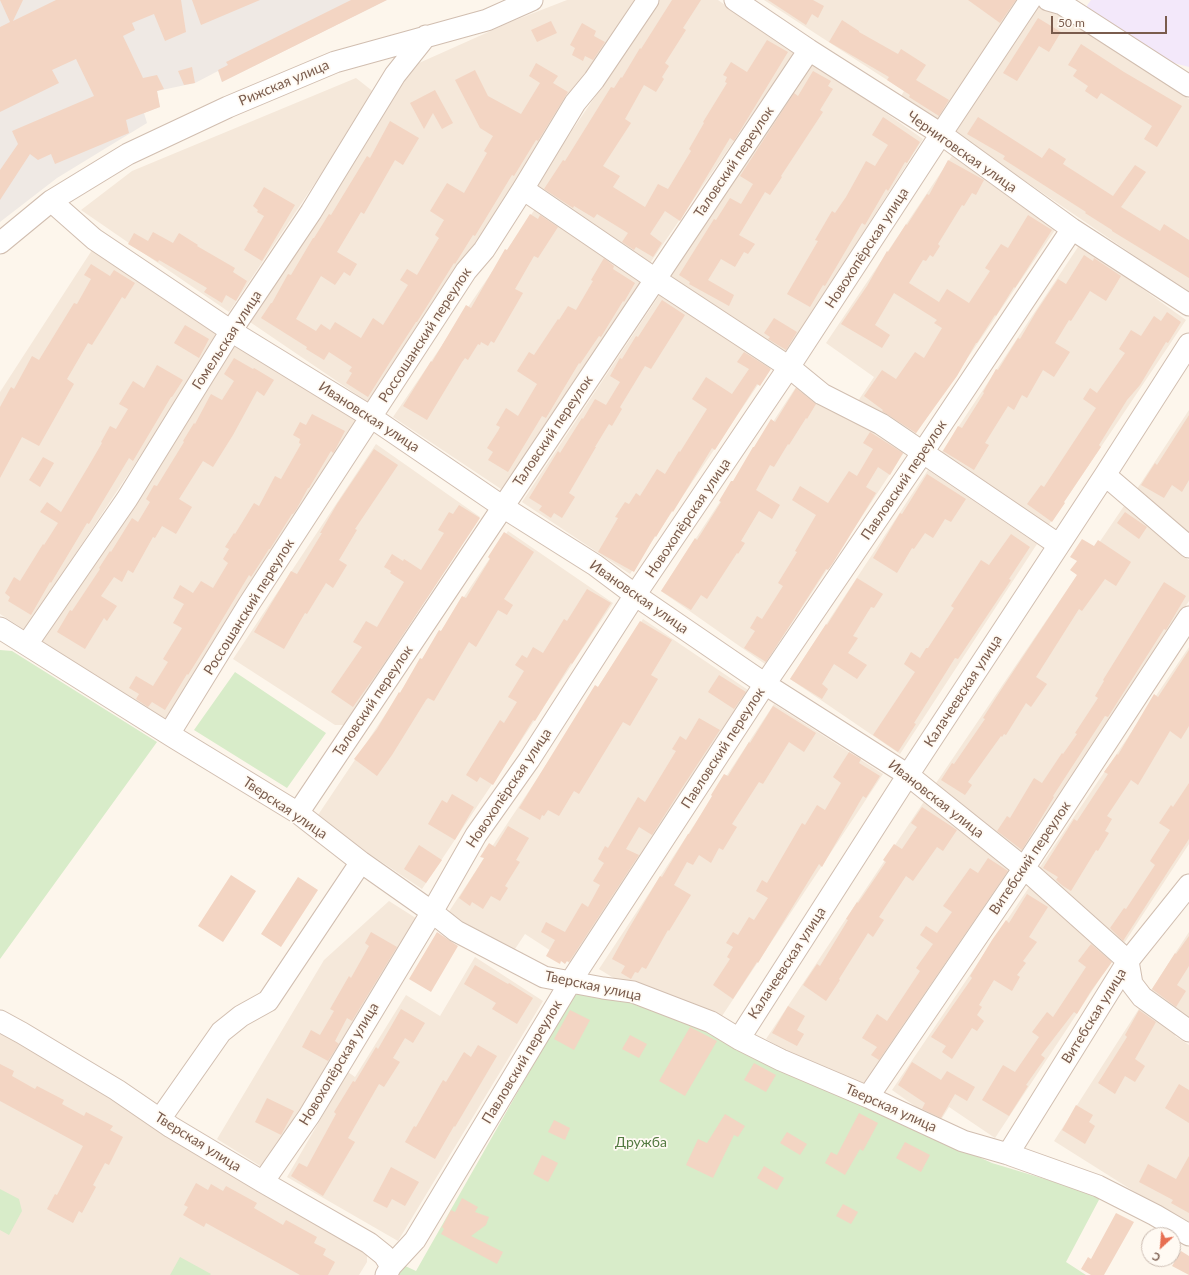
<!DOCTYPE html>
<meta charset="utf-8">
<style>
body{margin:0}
#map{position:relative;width:1189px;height:1275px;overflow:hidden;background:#fdf6ec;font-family:Lato,sans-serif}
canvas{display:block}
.north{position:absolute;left:1141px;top:1227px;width:40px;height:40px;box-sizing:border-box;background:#fffaf3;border:1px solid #cabbb1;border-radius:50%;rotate:206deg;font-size:11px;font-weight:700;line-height:16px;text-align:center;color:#7a5c4d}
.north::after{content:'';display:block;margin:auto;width:14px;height:18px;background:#e76f51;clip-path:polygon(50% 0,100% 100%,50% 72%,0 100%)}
.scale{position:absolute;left:1051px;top:16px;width:116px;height:18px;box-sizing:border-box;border:2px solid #7a5c4d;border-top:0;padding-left:5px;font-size:12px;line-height:14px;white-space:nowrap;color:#7a5c4d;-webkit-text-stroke:3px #fffaf3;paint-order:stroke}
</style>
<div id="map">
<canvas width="1189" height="1275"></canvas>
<div class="north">С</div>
<div class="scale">50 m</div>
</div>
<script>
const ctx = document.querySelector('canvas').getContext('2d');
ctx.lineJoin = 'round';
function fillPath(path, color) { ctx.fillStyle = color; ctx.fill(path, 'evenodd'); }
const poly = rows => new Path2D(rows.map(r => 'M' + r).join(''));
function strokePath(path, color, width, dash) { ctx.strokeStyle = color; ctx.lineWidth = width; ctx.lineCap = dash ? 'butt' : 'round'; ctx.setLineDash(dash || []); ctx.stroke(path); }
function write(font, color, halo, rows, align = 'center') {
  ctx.font = font + ' Lato,sans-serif'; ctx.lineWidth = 3.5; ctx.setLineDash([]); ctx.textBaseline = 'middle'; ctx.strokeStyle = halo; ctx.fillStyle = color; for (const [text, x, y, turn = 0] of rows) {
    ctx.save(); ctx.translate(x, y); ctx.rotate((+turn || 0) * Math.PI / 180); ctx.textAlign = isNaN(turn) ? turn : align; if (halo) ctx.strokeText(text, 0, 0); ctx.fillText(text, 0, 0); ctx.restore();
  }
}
fillPath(poly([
 [567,0,641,0,372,405,247,320,381,108,419,63,513,21],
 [658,0,718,0,794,53,648,266,533,188,605,82],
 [764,0,1017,0,939,122,900,98,904,91],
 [1037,0,1189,99,1189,293,955,133],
 [809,59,923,139,786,353,662,277],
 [356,78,375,93,229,312,81,210,132,171],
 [952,156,1055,230,913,438,858,401,874,377,826,343],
 [535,209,646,280,501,489,393,417],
 [1080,244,1186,320,1046,529,939,456],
 [94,247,223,331,25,630,0,614,0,392],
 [660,294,770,367,630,574,522,502],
 [235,341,361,419,165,723,41,642],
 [796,387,846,418,907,448,765,664,661,591],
 [1189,410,1189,539,1133,495],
 [376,444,480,517,344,725,335,725,233,659],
 [928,470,1037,544,900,754,790,679],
 [1124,506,1189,560,1189,601,1021,856,934,786],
 [508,531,613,603,422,889,316,818],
 [643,619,748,690,571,964,525,934,509,958,446,916],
 [1189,647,1189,844,1121,948,1036,873],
 [774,704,883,774,722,1016,672,996,620,982,599,969],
 [925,800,1012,867,865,1091,832,1078,766,1039],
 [1032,883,1115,956,995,1138,949,1107,939,1123,892,1090],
 [389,901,422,922,265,1169,217,1139,324,960],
 [1189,932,1189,1023,1148,995],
 [475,957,543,1001,398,1241,287,1177,348,1072,355,1077,406,995,440,1016],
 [1142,1004,1179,1029,1175,1036,1189,1045,1189,1226,1054,1141],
 [0,1031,115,1092,159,1129,179,1144,367,1254,367,1262,359,1275,0,1275]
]), '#f5e8da');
fillPath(poly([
 [0,0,387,0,222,82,218,71,195,83,157,91,160,107,144,113,147,123,57,178,0,222]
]), '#efe9e4');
fillPath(poly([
 [1091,0,1189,0,1189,67,1166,61,1084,10]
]), '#f3e8fa');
fillPath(poly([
 [0,650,12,651,157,742,0,959],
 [235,672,326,733,287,788,194,730],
 [628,989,877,1111,992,1163,1101,1196,1066,1262,1086,1275,395,1275,401,1264,416,1271,575,991],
 [0,1189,19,1199,22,1211,9,1235,0,1230],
 [180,1257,211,1274,210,1275,170,1275]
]), '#d8ecc9');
fillPath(poly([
 [0,0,23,0,13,21,56,0,181,0,186,32,165,41,154,14,132,23,135,30,123,36,143,78,157,75,164,89,157,91,160,107,126,120,129,133,55,164,51,154,38,160,30,154,0,200,0,170,18,144,12,131,94,96,76,59,52,70,59,83,0,112,0,27,10,22],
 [192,0,260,0,201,25],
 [351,0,387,0,222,82,218,70,228,65,226,62],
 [672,0,701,0,683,28,686,30,665,63,669,66,662,77,664,79,656,92,644,85,625,119,631,123,603,166,620,176,613,187,645,207,658,184,668,189,691,151,689,149,704,123,703,122,727,83,725,82,727,77,723,75,731,62,747,72,767,40,788,52,734,141,730,138,680,221,665,211,650,234,662,243,653,257,636,247,634,250,622,242,628,233,597,214,594,218,574,206,573,208,544,189,563,160,565,161,611,87,614,88,621,77,622,78,640,48,641,49],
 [768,0,813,0,824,6,818,18,812,14,806,25],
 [968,0,1016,0,1000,23],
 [1038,18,1061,32,1049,52,1039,46,1017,81,1003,73],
 [842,20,859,31,859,32,898,54,901,49,926,65,916,80,949,100,939,116,909,97,910,95,887,80,889,77,829,42],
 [551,21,557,33,537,42,531,30],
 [582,23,596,31,594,36,605,42,593,60,585,56,583,61,572,55,575,48,570,45],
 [1081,44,1124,72,1182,106,1157,147,1144,139,1152,126,1101,93,1097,99,1085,91,1088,86,1073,76,1077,70,1068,65],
 [536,63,558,76,553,83,568,92,538,141,536,140,514,176,512,175,475,236,473,235,455,264,454,263,417,322,416,322,390,362,368,397,346,383,352,373,349,371,352,367,329,352,324,360,306,349,307,347,261,318,271,303,272,303,288,274,291,275,313,238,314,238,329,214,331,215,367,156,370,158,390,121,419,138,403,165,395,160,364,214,361,212,337,252,357,264,350,276,344,272,335,285,321,276,296,319,316,331,321,324,330,330,335,322,361,338,373,318,383,325,408,285,400,280,407,269,417,275,439,238,435,235,444,220,430,211,447,183,464,193,487,153,484,151,493,136,480,128,455,80,475,70,488,96,521,114,540,83,529,76],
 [192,67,195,83,184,85,178,71],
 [813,71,831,81,828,86,833,89,820,110,823,112,781,176,782,177,770,195,765,192,739,235,755,244,748,254,744,252,735,267,721,259,708,280,734,295,729,306,689,284,690,282,679,275,714,219,716,220,730,198,741,204,753,184,740,176,794,93,798,96],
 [435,90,453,123,442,129,433,113,424,129,410,103],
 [883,117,920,142,907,163,905,162,888,191,886,189,865,225,862,223,825,286,823,285,810,307,787,294,818,241,815,240,832,211,835,213,846,197,866,161,875,166,888,145,872,135],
 [978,117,1042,158,1049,148,1066,159,1063,164,1113,196,1135,165,1146,172,1121,207,1160,231,1164,224,1189,240,1189,278,1112,231,1112,230,1085,213,1086,212,1003,159,1005,156,967,134],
 [948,160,984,180,976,195,972,193,964,206,962,205,938,244,940,246,933,257,930,255,926,261,923,260,909,283,939,302,947,289,969,303,990,271,985,268,1001,244,1008,248,1028,215,1052,230,1015,288,1014,287,996,316,995,315,977,343,976,343,957,376,916,433,882,411,883,410,864,396,882,370,896,379,915,352,924,358,942,328,934,323,937,320,894,293,875,325,890,335,882,348,841,324,867,286,887,251,888,252,906,224,907,225,927,194,929,195],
 [264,187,295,205,262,261,244,250,264,216,257,212,258,210,253,206],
 [530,214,538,219,540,215,558,227,538,258,534,256,515,289,523,293,494,343,491,341,488,346,481,342,480,345,478,344,468,360,465,358,462,362,427,420,403,406,431,361,432,362,466,305,471,308,505,249,507,250],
 [153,232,173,243,179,233,198,245,197,246,235,268,233,272,247,281,236,301,226,295,222,303,204,292,207,288,159,260,158,262,128,244,134,233,148,241],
 [1084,255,1093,261,1094,258,1121,276,1106,301,1090,291,1071,321,1069,320,1055,343,1070,352,1054,377,1043,370,1027,398,1022,395,1014,410,1008,406,985,443,989,445,974,470,943,451,958,426,962,428,984,393,983,392,996,369,998,370,1018,338,1020,339,1036,312,1058,279,1066,284],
 [604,258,614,266,613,269,635,283,624,302,623,301,601,337,599,336,580,364,579,363,546,418,542,416,508,472,488,460,493,452,487,448,498,431,500,427,496,425,506,408,518,416,537,384,517,371,529,352,534,355,558,319,559,320,568,306,576,310,593,281,591,280],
 [91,264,110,276,114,270,135,283,125,299,122,297,92,345,88,343,67,379,74,384,39,446,22,437,0,478,0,407,11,387,14,389,32,356,39,360,74,303,77,304,91,279,84,275],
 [662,300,685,315,651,369,645,366,620,407,622,409,612,426,609,424,595,447,596,447,569,493,575,497,562,518,554,513,551,518,539,510,542,506,529,498,558,451,560,453,582,418,583,419,595,399,606,405,620,382,610,376,620,358,622,359,636,336,638,337],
 [1167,312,1181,322,1168,343,1166,342,1140,385,1127,400,1099,445,1101,447,1064,502,1065,503,1052,522,1027,504,1041,485,1044,487,1096,408,1083,399,1090,388,1097,393,1125,353,1119,349,1131,330,1141,336,1154,316,1161,321],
 [774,318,797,332,786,350,768,339,770,337,764,333],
 [185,325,209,339,199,358,174,343],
 [744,352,771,369,760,386,757,384,715,450,712,448,673,512,672,511,656,537,655,536,634,572,598,552,618,518,615,517,625,502,629,504,636,493,640,496,657,469,665,474,679,451,680,452,707,409,692,399,706,377,732,394,749,369,737,362],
 [234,358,253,369,254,368,274,380,264,396,257,391,233,435,213,467,203,461,179,499,192,507,176,534,162,526,155,538,153,537,133,573,128,570,122,582,114,577,101,596,117,606,107,621,104,618,85,649,57,632,70,610,72,611,100,569,99,568,110,551,111,552,132,518,138,522,150,502,146,499,154,485,157,486,184,442,183,441,194,423,195,424,211,394,222,400,234,381,224,374],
 [157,365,183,380,172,397,171,397,133,461,129,458,89,524,87,523,51,583,50,582,31,615,8,601,10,597,5,593,14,577,20,581,43,544,44,545,58,523,40,512,47,502,61,512,88,467,102,443,101,442,110,426,116,429,128,409,119,404,133,381,144,388],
 [796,388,816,404,807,419,806,418,789,445,788,444,774,467,770,465,756,490,780,505,772,519,759,511,741,541,745,543,738,554,737,553,707,599,701,595,691,610,661,591,695,538,697,540,721,502,719,501,731,481,733,481,753,447,754,447,771,419,775,422],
 [312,414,345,431,334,452,333,453,331,451,309,488,308,488,296,510,293,514,292,514,270,549,269,549,251,577,249,575,205,648,188,675,187,674,165,710,152,702,148,707,136,699,139,694,129,688,136,676,153,686,168,662,163,659,182,628,173,623,184,604,173,598,180,585,193,593,201,581,213,588,228,563,223,559,229,549,225,547,234,533,235,534,254,503,259,506,275,476,281,479,301,444,299,443,300,439,293,435,300,422,306,425],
 [1189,415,1189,480,1182,492,1172,485,1164,498,1141,485,1155,463,1157,465],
 [870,432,903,453,890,475,878,467,866,487,876,493,833,563,828,570,826,569,794,619,766,662,744,648,755,631,750,628,757,616,762,619,783,586,778,583,797,552,795,551,816,515,792,500,800,486,828,503,849,471,857,476,873,449,863,443],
 [374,449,398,465,355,529,357,530,339,560,347,565,333,588,326,583,307,614,305,613,284,649,254,632,291,571,297,574,322,533,320,533,337,504],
 [43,457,54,463,40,487,29,480],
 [927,474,966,499,951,522,945,519,933,538,925,533,914,549,912,548,897,573,873,558,900,513,902,514],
 [459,505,480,518,383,665,353,707,331,692,362,647,353,642,366,621,377,627,404,582,390,573,391,571,384,567,392,554,403,561,404,559,421,570,444,533,438,530,449,512,453,514],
 [1125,512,1147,527,1139,539,1117,523],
 [504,532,534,552,504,599,513,605,507,615,498,610,476,647,469,642,434,701,428,698,426,700,392,755,377,776,354,759,377,729,399,692,400,693,420,658,422,659,439,630,441,631,462,596,466,598,490,559,488,557],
 [1011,534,1030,547,1009,579,1011,580,958,659,955,658,914,723,916,724,898,752,873,735,915,672,904,664,911,652,920,658,926,648,928,648,954,608,951,606,981,560,989,565],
 [1082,539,1094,546,1098,540,1131,562,1116,586,1105,579,1082,611,1079,609,1036,677,1047,684,1031,707,1026,703,1006,735,1004,734,1002,737,1001,736,968,782,972,785,965,795,941,780,952,763,954,764,985,719,983,718,997,696,1077,575,1070,570,1077,561,1070,557],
 [857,578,883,594,874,608,871,607,853,636,858,638,848,653,867,665,857,679,834,664,822,684,828,689,822,699,790,679,826,624,827,625],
 [1164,582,1186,596,1166,630,1164,629,1108,717,1105,716,1053,796,1054,797,1022,850,997,831,1007,816,1010,818,1034,778,1042,783,1062,753,1063,754,1077,734,1075,733,1098,698,1095,696,1104,681,1103,680],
 [587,589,611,603,572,664,571,663,535,721,533,720,493,785,480,777,477,782,466,775,500,720,504,723,517,702,508,697,524,671,515,665,522,655,527,658,533,647,543,653,564,619,567,621],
 [640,621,672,640,651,675,658,679,630,726,623,722,579,794,574,791,559,816,548,810,544,816,542,815,540,820,519,808,595,685,598,687],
 [1189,650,1189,726,1181,739,1170,731,1138,785,1131,780,1107,816,1112,819,1105,831,1109,833,1098,851,1096,850,1071,891,1063,886,1056,880,1058,877,1043,868,1074,819,1077,821,1108,774,1104,772,1117,754,1118,755,1154,694,1158,697],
 [719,675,746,692,734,709,708,692],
 [773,706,816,733,804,752,789,742,763,784,759,782,732,824,737,827,723,850,719,848,711,863,699,855,693,865,687,862,674,885,691,895,669,931,668,930,646,969,642,967,638,973,635,972,631,979,621,973,625,966,612,959,628,930,660,876,662,877,688,834,689,834,712,796,711,795,724,774,728,776,749,742,750,743],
 [699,718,720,730,680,791,652,835,639,827,626,849,639,855,569,962,567,961,565,964,561,961,560,964,546,956,555,940,541,932,546,922,565,932,582,903,588,907,600,885,593,881,604,863,598,859,605,846,608,848,638,797,645,802,676,751,672,749,680,736,686,740],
 [849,752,861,759,859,763,880,776,866,798,863,796,822,867,819,864,758,963,757,962,733,999,713,985,730,959,727,957,733,947,726,943,733,932,738,935,749,917,754,920,768,898,756,891,762,880,767,883,802,823,805,825,817,805,825,810,841,783,833,777],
 [1189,783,1189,839,1123,941,1110,928,1124,908,1126,909,1155,865,1150,861,1170,830,1159,823,1171,805,1173,807],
 [452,794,474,807,455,840,428,824,442,800,447,803],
 [922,807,957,830,943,851,937,847,913,881,906,876,879,917,884,920,873,937,868,933,839,979,840,980,826,1001,803,985,817,964,820,966,848,920,846,919,857,902,858,903,886,862,883,860,894,844,902,849,917,827,911,823],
 [508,826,529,838,516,860,520,862,505,886,508,888,500,901,491,896,483,909,472,902,470,906,459,898,484,858,480,857,489,843,495,847],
 [419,845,442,860,426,883,404,869],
 [988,858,1008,871,879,1060,871,1055,877,1047,862,1038,877,1014,887,1021,920,971,916,968,933,944,920,935,926,926,937,933,952,912,943,906,970,868,978,873],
 [231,875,256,891,223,942,198,926],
 [298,877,318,890,281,947,261,934],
 [1027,894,1048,907,1029,937,1037,942,1023,961,1026,963,1017,975,1020,977,1012,991,994,980,979,1005,982,1007,977,1015,984,1021,977,1031,972,1028,952,1059,942,1052,946,1046,931,1037,972,978,970,976,992,940,1006,920,1009,923],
 [371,932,397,947,352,1021,347,1018,335,1041,339,1044,328,1061,302,1047,311,1030,320,1035,334,1011,330,1009,349,976,351,978,369,946,365,943],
 [437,932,458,946,431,992,409,979],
 [1189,936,1189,966,1177,985,1186,991,1176,1007,1152,989,1175,953,1176,954],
 [1091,944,1112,962,1091,991,1077,1014,1074,1012,1041,1055,1045,1058,1026,1085,1028,1086,1009,1116,982,1100,1003,1065,1015,1072,1039,1037,1032,1032,1047,1012,1053,1017,1086,967,1078,961],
 [475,965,508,984,509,983,533,998,517,1024,492,1009,496,1003,464,984],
 [788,1006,805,1016,797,1030,804,1034,797,1046,772,1033],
 [401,1009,425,1023,413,1043,405,1038,393,1058,400,1062,384,1087,379,1084,348,1138,355,1142,323,1196,291,1176,299,1163,307,1167,336,1114,334,1112,353,1081,355,1082,376,1047,378,1049],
 [570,1010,590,1020,574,1050,554,1039],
 [1139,1010,1156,1022,1135,1059,1145,1066,1135,1082,1125,1076,1115,1094,1098,1083,1127,1037,1125,1035],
 [690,1027,717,1041,685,1096,659,1081],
 [630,1035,647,1044,639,1058,622,1049],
 [478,1045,497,1056,455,1127,454,1126,435,1159,405,1142,414,1126,416,1127,443,1080,446,1082,464,1052,471,1057],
 [912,1062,941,1080,947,1071,975,1087,967,1101,955,1094,941,1118,922,1109,925,1103,898,1085],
 [754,1063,776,1075,766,1092,744,1080],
 [0,1064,14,1071,12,1076,35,1089,37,1086,64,1100,62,1104,84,1116,86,1112,113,1126,110,1130,123,1137,109,1165,105,1163,93,1185,96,1187,82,1213,79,1211,73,1223,47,1209,55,1194,57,1195,83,1146,0,1101],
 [1179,1084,1189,1090,1189,1123,1165,1108],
 [267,1098,294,1111,281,1135,255,1122],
 [1076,1105,1093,1115,1089,1122,1095,1126,1085,1144,1062,1130],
 [859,1113,878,1123,863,1151,860,1149,845,1175,825,1163,831,1152,837,1155],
 [725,1114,745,1126,738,1137,734,1135,713,1178,686,1165,698,1139,707,1143],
 [554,1120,570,1128,565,1140,548,1132],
 [787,1132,807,1144,800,1155,780,1143],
 [905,1142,930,1155,921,1172,896,1158],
 [542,1155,558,1163,548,1182,533,1174],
 [1189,1156,1189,1213,1171,1203,1173,1200,1139,1182,1148,1164,1176,1179],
 [764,1166,784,1178,777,1190,757,1178],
 [391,1167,419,1182,405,1206,392,1199,387,1208,373,1201],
 [196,1183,208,1190,211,1184,223,1191,226,1186,257,1203,254,1208,283,1225,286,1220,317,1237,314,1243,326,1249,323,1255,335,1262,328,1275,300,1275,206,1223,204,1227,183,1215,188,1207,184,1205],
 [462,1198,478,1207,475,1212,489,1217,486,1225,471,1236,503,1252,497,1264,441,1234,444,1229,442,1227,451,1210,455,1212],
 [843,1204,858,1212,851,1224,836,1216],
 [1116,1213,1134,1222,1104,1275,1091,1275,1081,1269,1088,1257,1091,1259],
 [1181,1251,1189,1256,1189,1275,1172,1266]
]), '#f3d5c3');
const minor = poly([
 [735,0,809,50,941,134,1072,229,1189,305],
 [1048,0,1062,4,1189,86],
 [523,189,655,279,789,367,822,394,881,424,1059,545],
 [51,201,94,239,231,331,371,417,503,507,595,565,635,595,765,684,908,775,1024,868,1128,961,1132,984,1142,997,1189,1031],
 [0,243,51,201,128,154,228,107,335,62,487,20,532,0],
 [1105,475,1189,547],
 [0,628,175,738,298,813,361,862,432,912,456,931,544,977,603,988,633,992,711,1022,739,1039,781,1060,868,1097,963,1141,1008,1154,1098,1186,1155,1215,1189,1235],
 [27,644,127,499,231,331,311,212,395,75,426,36],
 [169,734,249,604,466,271,484,250,523,189,575,103,594,80,648,0],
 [298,813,809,50],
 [0,1021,22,1033,117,1090,171,1127,263,1182,369,1243,384,1255,391,1266],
 [739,1039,908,775,1105,475,1189,344],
 [868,1097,1024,868,1189,617],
 [160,1119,221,1032,241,1016,268,1001,361,862],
 [1008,1154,1128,961,1189,885],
 [263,1182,309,1116,432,912,476,835,529,760,635,595,789,367,941,134,1030,0],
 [386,1275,391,1266,415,1240,571,981,765,684,923,452,1072,229]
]);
strokePath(minor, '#d1beb0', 23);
strokePath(minor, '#fff', 21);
write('14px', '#7a5c4d', '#fffaf3', [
 ["Рижская улица",284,83,-23],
 ["Черниговская улица",962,152,35],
 ["Таловский переулок",734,162,-56],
 ["Новохопёрская улица",867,248,-57],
 ["Россошанский переулок",425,335,-57],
 ["Гомельская улица",227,340,-57],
 ["Ивановская улица",369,417,33],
 ["Таловский переулок",553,431,-56],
 ["Павловский переулок",904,480,-56],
 ["Новохопёрская улица",688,518,-56],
 ["Ивановская улица",639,597,35],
 ["Россошанский переулок",249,607,-58],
 ["Калачеевская улица",963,691,-57],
 ["Таловский переулок",373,701,-56],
 ["Павловский переулок",723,748,-57],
 ["Новохопёрская улица",509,788,-56],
 ["Ивановская улица",936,799,38],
 ["Тверская улица",285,808,34],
 ["Витебский переулок",1030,858,-56],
 ["Калачеевская улица",787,963,-57],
 ["Тверская улица",593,986,12],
 ["Витебская улица",1094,1016,-58],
 ["Павловский переулок",522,1062,-59],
 ["Новохопёрская улица",339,1064,-59],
 ["Тверская улица",891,1108,24],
 ["Тверская улица",198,1142,32]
]);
write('14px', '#537a41', '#fffaf3', [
 ["Дружба",641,1142]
]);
</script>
